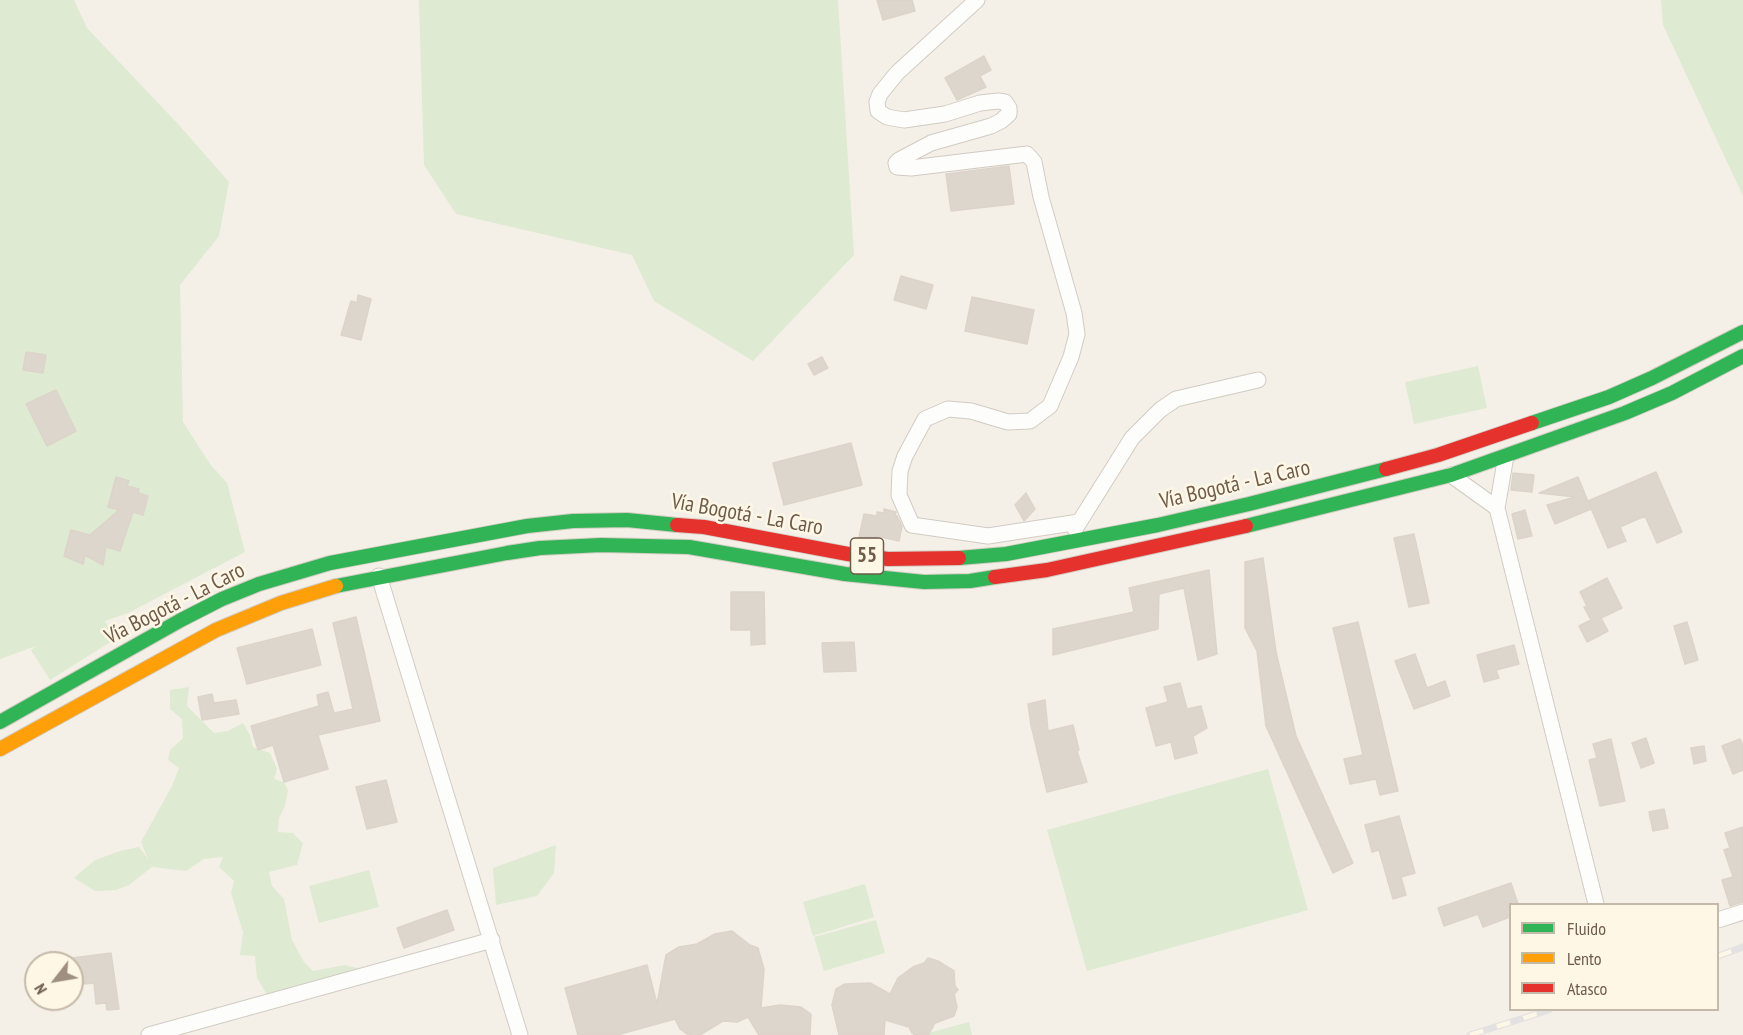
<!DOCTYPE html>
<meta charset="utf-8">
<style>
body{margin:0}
#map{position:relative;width:1743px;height:1035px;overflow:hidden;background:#f4f0e7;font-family:"PT Sans Narrow",sans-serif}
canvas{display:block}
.legend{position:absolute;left:1509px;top:903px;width:210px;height:108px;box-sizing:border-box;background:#fef7e6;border:2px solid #c5b9a8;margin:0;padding:8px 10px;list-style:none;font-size:18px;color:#6f5b4a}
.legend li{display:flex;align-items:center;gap:12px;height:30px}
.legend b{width:30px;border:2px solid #c5b9a8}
.north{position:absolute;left:24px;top:951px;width:60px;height:60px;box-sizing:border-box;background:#fef7e6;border:2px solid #c5b9a8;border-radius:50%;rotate:239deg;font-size:16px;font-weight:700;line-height:24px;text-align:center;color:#6f5b4a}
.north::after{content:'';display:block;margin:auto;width:21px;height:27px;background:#9e8f81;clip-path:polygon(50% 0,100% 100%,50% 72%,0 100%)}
</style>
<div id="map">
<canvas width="1743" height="1035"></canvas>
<ul class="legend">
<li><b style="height:8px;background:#30b455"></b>Fluido</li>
<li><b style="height:8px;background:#ff9f0a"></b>Lento</li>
<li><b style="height:8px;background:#e5322d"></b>Atasco</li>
</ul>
<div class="north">N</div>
</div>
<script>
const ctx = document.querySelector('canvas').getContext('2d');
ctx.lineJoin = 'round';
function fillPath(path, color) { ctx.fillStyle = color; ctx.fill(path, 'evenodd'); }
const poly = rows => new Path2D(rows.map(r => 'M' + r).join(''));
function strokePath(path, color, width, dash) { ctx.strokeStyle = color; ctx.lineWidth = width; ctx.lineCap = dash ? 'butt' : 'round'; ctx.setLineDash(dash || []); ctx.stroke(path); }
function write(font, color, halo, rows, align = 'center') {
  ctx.font = font + ' "PT Sans Narrow",sans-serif'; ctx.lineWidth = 5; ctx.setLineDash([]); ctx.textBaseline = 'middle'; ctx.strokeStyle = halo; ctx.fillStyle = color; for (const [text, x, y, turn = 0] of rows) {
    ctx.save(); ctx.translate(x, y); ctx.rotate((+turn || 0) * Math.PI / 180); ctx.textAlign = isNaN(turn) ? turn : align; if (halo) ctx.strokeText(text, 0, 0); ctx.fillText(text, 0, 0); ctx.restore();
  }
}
fillPath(poly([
 [0,0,74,0,87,28,179,125,229,182,219,236,180,285,183,422,210,464,227,483,245,552,128,613,105,621,115,639,50,680,31,650,36,646,0,659],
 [419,0,838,0,854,255,753,361,654,301,632,255,456,214,424,165],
 [1661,0,1743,0,1743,196,1663,25],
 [1478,366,1487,408,1414,424,1405,382],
 [189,687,187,706,214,733,228,731,243,723,250,735,253,747,270,753,277,769,274,779,284,782,288,790,285,806,279,818,278,832,293,833,303,843,297,865,269,872,272,886,284,899,292,940,304,962,313,971,345,965,357,968,355,979,269,998,257,978,255,956,240,955,243,932,231,893,234,881,219,867,223,857,204,859,186,871,152,867,129,885,116,890,95,891,74,878,95,860,120,851,139,847,148,859,141,842,172,786,179,768,168,760,170,750,183,738,182,719,170,709,170,690],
 [1268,769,1308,910,1087,971,1047,830],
 [556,845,554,873,537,896,496,905,493,868],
 [369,870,379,907,319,923,309,886],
 [865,884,874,917,813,936,803,902],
 [876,920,885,953,824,971,814,937],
 [969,1022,972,1035,921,1035]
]), '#deead2');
const building = poly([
 [877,0,912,0,915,11,883,20,877,0],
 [984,56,991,70,980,76,986,87,957,100,945,78,984,56],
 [1009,166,1014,204,951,211,946,174,1009,166],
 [901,276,933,285,926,309,894,300,901,276],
 [358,295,371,299,361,340,341,335,351,301,357,303,358,295],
 [972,297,1034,310,1027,344,965,331,972,297],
 [26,352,46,355,43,373,23,370,26,352],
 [822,357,828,368,814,375,808,364,822,357],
 [56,390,76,431,47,446,26,404,56,390],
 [851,443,862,485,784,505,773,463,851,443],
 [1656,472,1682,532,1657,543,1645,516,1620,527,1626,541,1608,548,1588,501,1656,472],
 [1513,473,1534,475,1532,492,1511,490,1513,473],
 [116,477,129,481,127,486,139,489,138,493,148,496,143,515,133,512,120,551,106,547,103,565,85,555,83,564,64,556,71,530,90,535,119,510,108,507,116,477],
 [1578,477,1591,509,1555,524,1547,505,1575,497,1539,493,1578,477],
 [1026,493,1035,509,1024,521,1015,505,1026,493],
 [884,509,896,512,895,515,897,516,902,526,899,541,877,536,876,541,859,537,864,514,877,516,877,512,884,513,884,509],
 [1525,510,1532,536,1518,539,1512,514,1525,510],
 [1414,534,1429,603,1409,607,1394,538,1414,534],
 [1263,558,1276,652,1296,736,1353,863,1333,873,1266,726,1257,651,1245,628,1245,562,1263,558],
 [1209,570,1217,654,1198,660,1184,588,1159,594,1158,629,1053,655,1053,629,1134,612,1129,588,1209,570],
 [1607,578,1622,608,1601,618,1608,631,1587,642,1579,626,1591,620,1584,607,1587,606,1580,592,1607,578],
 [731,592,764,592,765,644,751,645,751,630,731,630,731,592],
 [356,617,380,721,318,735,328,769,284,782,273,745,258,750,251,726,319,706,317,695,328,692,334,713,353,709,333,623,356,617],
 [1358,622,1398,791,1380,795,1376,779,1350,784,1344,759,1363,755,1333,628,1358,622],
 [1687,622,1698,660,1685,664,1674,626,1687,622],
 [312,629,321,665,247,684,237,648,312,629],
 [854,642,856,671,824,672,822,643,854,642],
 [1514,645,1519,664,1496,670,1499,678,1484,682,1477,655,1514,645],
 [1415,654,1427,688,1445,681,1450,696,1414,709,1395,661,1415,654],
 [1180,683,1187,709,1201,706,1207,728,1193,736,1197,753,1175,759,1171,742,1156,746,1146,708,1168,702,1164,687,1180,683],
 [212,694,214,703,236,700,239,714,202,720,198,697,212,694],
 [1045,700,1048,731,1073,725,1079,750,1077,751,1087,782,1047,792,1031,725,1028,704,1045,700],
 [1646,738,1654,763,1641,768,1632,743,1646,738],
 [1611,739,1625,801,1600,806,1589,760,1597,758,1593,744,1611,739],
 [1740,739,1743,745,1743,770,1733,774,1722,746,1740,739],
 [1704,746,1706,761,1694,764,1691,748,1704,746],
 [386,780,397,822,367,829,356,787,386,780],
 [1664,809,1668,828,1653,831,1649,812,1664,809],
 [1399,816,1415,873,1401,877,1406,895,1393,899,1379,850,1372,852,1365,825,1399,816],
 [1743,827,1743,902,1730,906,1722,880,1733,877,1724,850,1730,848,1725,833,1743,827],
 [1511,883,1518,904,1510,904,1510,917,1483,927,1478,914,1444,926,1438,908,1511,883],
 [447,910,454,930,404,948,397,928,447,910],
 [732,931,750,945,758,948,764,969,761,1008,780,1005,801,1007,811,1014,810,1035,759,1035,748,1017,737,1022,723,1021,700,1035,687,1034,680,1029,675,1019,617,1035,578,1035,565,988,647,965,657,1004,666,955,679,947,697,944,715,934,732,931],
 [111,953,119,1009,107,1010,106,1003,96,1004,94,983,72,985,72,958,111,953],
 [928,958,938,961,954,971,955,986,958,990,954,994,957,1007,954,1016,935,1023,929,1034,926,1035,915,1035,912,1033,909,1027,885,1020,884,1035,839,1035,832,1005,836,989,845,984,870,983,890,994,898,978,913,967,924,963,928,958]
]);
fillPath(building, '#ddd6cd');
strokePath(building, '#dcd4ca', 1.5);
const street = poly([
 [977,0,897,73,880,94,877,102,878,111,887,117,904,120,945,114,980,103,998,101,1005,102,1009,108,1009,114,1001,121,991,126,931,143,899,160,896,163,897,167,911,168,1027,154,1034,162,1041,197,1074,313,1077,334,1071,357,1050,406,1030,421,1008,422,971,411,948,409,925,419,905,456,900,471,899,495,912,525,988,536,1079,522],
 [1506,456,1497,508,1596,904],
 [1451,475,1497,508],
 [1075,529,1132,438,1160,410,1176,399,1258,380],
 [379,576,520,1035],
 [1718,920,1743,912],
 [149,1035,492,940]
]);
const fast = poly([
 [1532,423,1609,397,1652,378,1743,332],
 [1246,526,1451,475,1625,413,1672,393,1743,356],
 [959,558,1006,554,1158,525,1249,504,1386,469],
 [336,586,507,553,540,548,601,545,689,547,845,574,924,582,970,581,995,577],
 [0,722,181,620,222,599,259,584,330,563,527,526,573,521,627,520,677,525]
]);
const slow = poly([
 [0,749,216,630,281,603,336,586]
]);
const jam = poly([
 [1386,469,1438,455,1532,423],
 [677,525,704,527,848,554,888,559,959,558],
 [995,577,1047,570,1246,526]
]);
strokePath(street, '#d2cbc3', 17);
strokePath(fast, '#d3ccc4', 16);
strokePath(slow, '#d3ccc4', 16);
strokePath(jam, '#d3ccc4', 16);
strokePath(street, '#fdfdfb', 15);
strokePath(fast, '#30b455', 14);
strokePath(slow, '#ff9f0a', 14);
strokePath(jam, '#e5322d', 14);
const rail = poly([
 [1718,956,1743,947],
 [1470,1035,1549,1010]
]);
strokePath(rail, '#e4e1e3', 7);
strokePath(rail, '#fef7e6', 4.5, [14]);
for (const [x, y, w] of [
 [867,556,33]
]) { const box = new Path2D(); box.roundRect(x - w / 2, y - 18, w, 36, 4.5); ctx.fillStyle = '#fef7e6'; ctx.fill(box); strokePath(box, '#6f5b4a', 1.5); }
write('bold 21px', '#6f5b4a', null, [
 ["55",867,556]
]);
write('22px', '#6f5b4a', '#fef7e6', [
 ["Vía Bogotá - La Caro",1235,485,-13],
 ["Vía Bogotá - La Caro",747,515,10],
 ["Vía Bogotá - La Caro",175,604,-27]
]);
</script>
